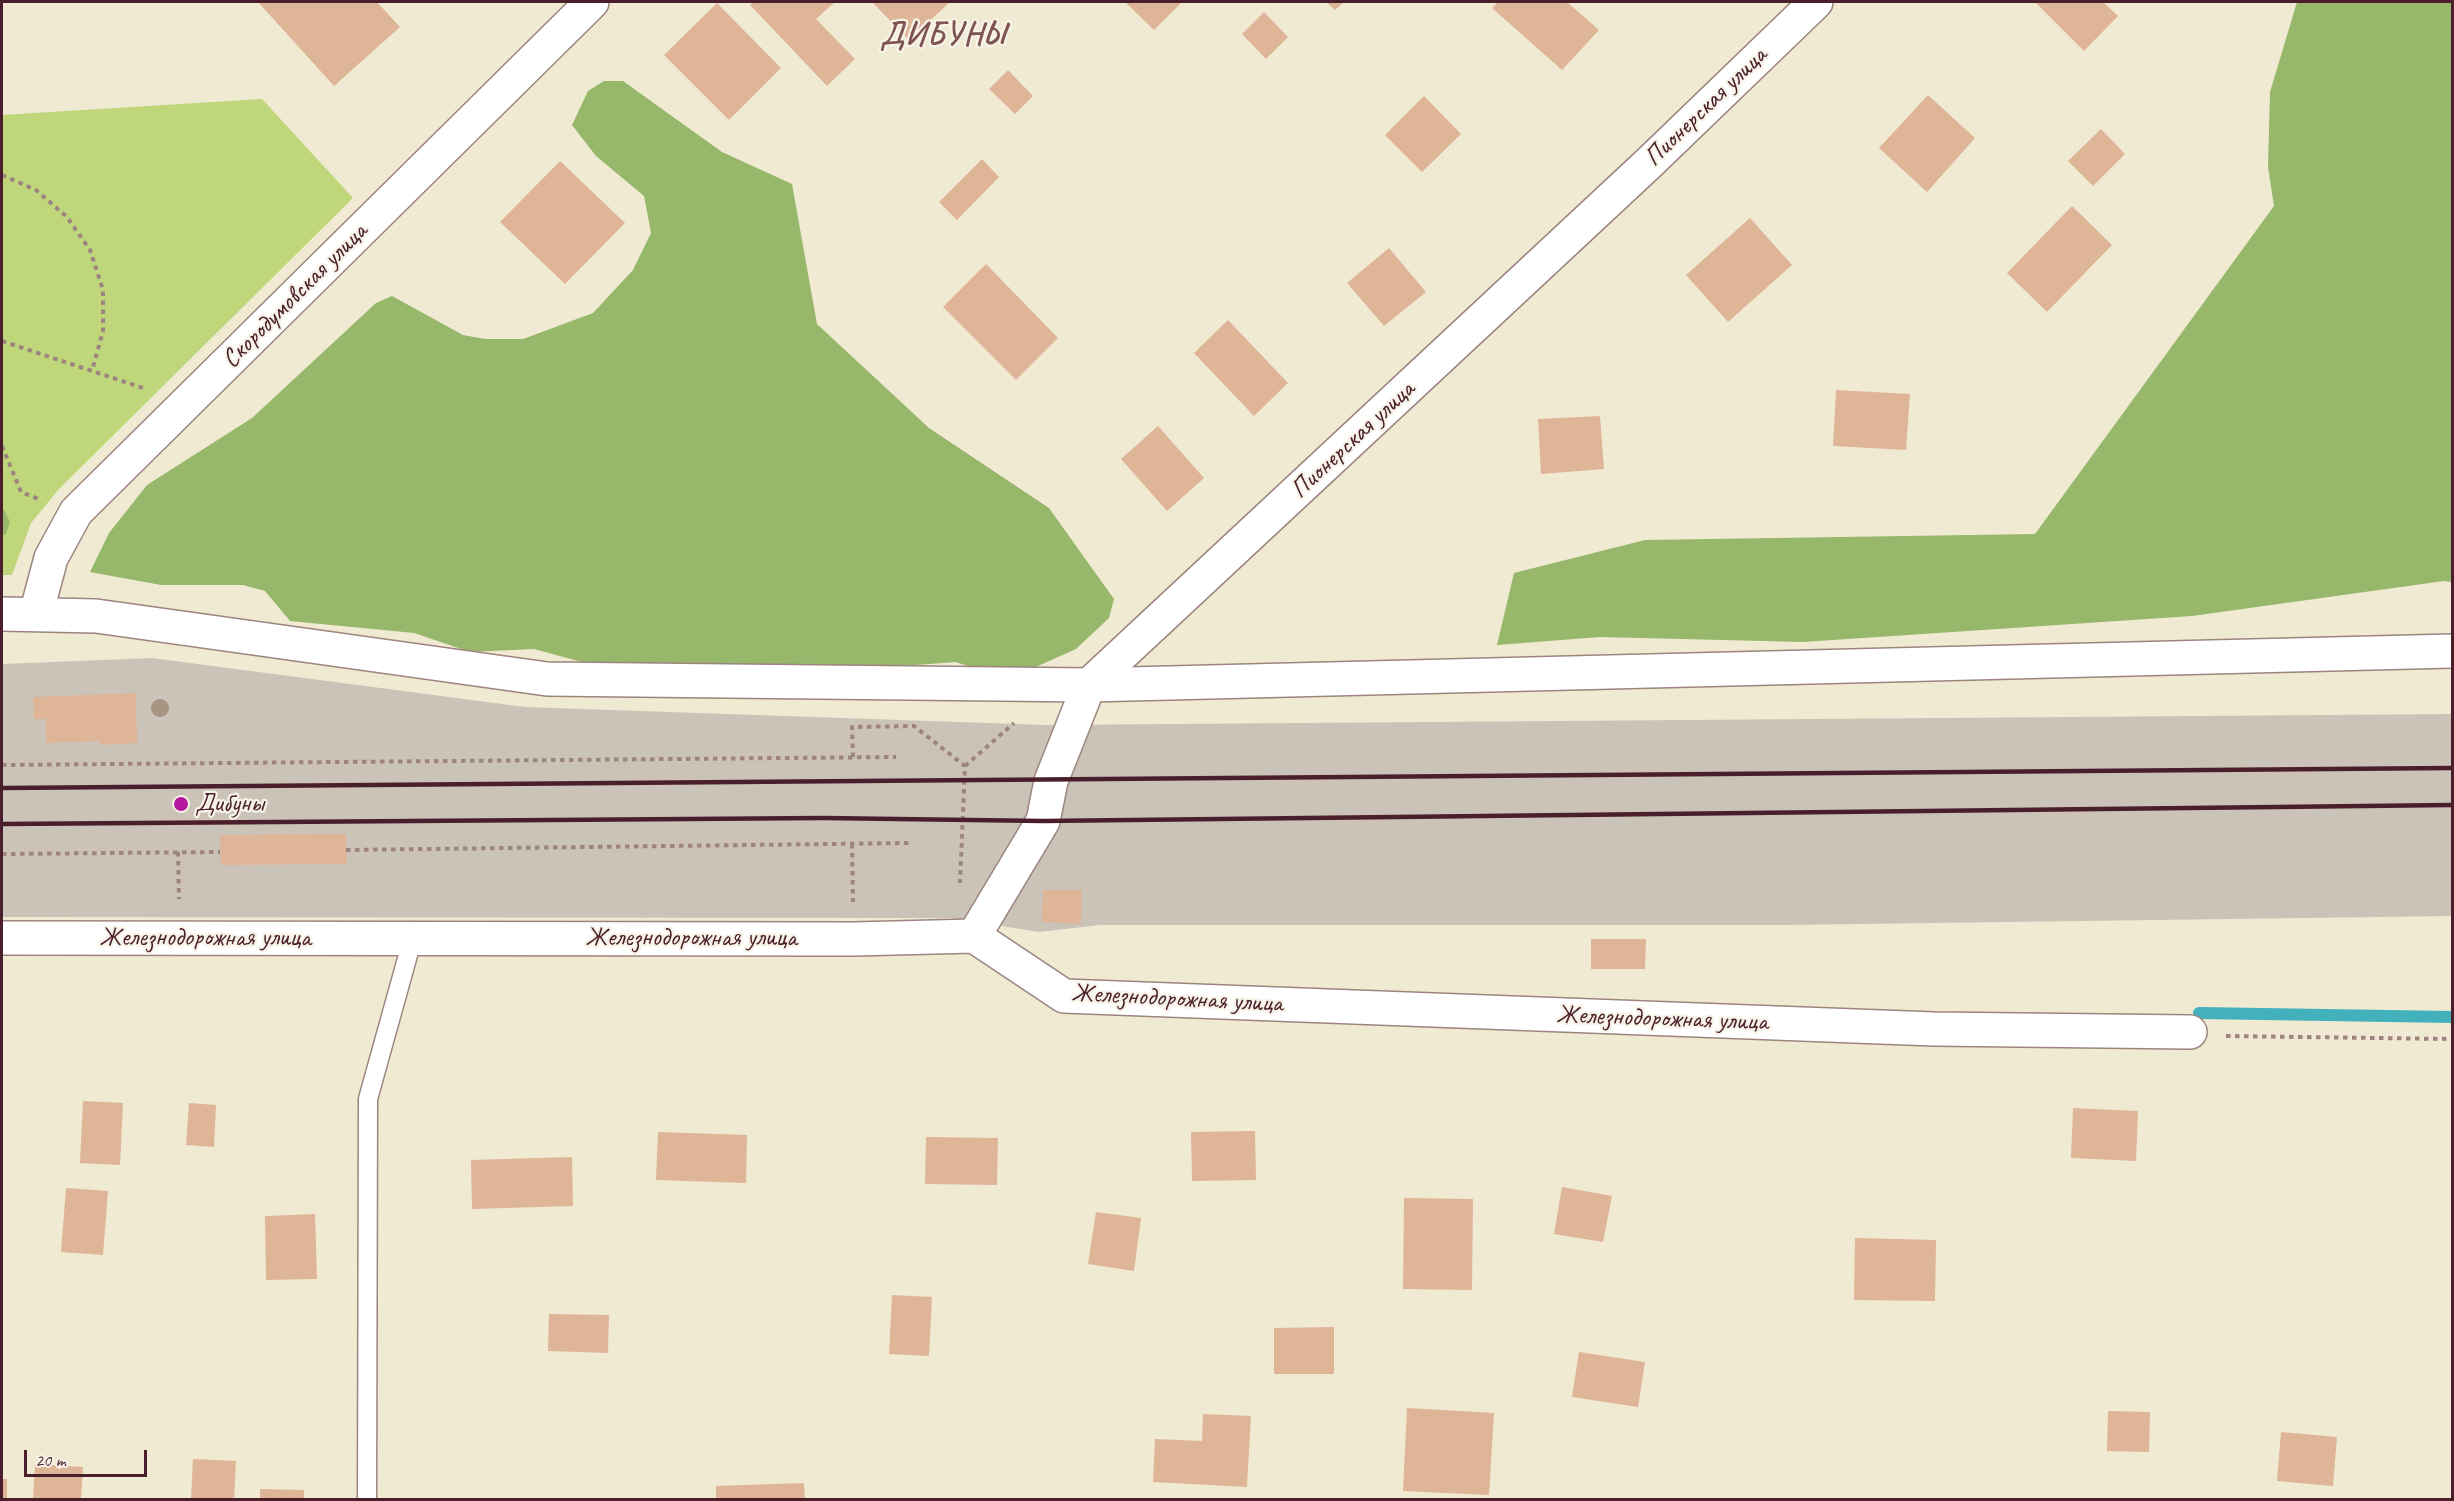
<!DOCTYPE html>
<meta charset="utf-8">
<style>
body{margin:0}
#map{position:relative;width:2454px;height:1501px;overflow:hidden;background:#f0ead3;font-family:Caveat,sans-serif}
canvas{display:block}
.frame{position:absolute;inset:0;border:3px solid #4a1f2b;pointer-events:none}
.scale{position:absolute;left:24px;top:1450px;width:123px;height:27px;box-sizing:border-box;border:3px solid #4a1f2b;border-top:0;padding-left:8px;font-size:18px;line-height:21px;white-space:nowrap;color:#4a1f2b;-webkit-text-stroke:4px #f7f3e8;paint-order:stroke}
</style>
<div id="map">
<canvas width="2454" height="1501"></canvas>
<div class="frame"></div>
<div class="scale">20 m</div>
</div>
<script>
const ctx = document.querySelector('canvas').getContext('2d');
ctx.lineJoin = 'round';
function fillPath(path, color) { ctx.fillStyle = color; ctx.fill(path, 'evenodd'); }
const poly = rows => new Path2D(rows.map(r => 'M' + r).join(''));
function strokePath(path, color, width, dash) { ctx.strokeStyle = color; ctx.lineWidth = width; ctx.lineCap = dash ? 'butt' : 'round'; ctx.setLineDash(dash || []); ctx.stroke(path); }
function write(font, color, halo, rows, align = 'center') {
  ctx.font = font + ' Caveat,sans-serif'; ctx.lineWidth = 4.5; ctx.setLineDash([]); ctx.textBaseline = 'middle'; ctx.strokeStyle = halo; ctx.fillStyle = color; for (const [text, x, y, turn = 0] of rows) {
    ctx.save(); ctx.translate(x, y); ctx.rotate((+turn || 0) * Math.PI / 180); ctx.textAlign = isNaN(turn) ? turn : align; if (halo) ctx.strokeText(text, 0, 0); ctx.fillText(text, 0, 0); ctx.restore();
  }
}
fillPath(poly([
 [152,658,525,707,1045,725,2452,714,2452,916,1785,925,1100,925,1039,932,951,918,2,917,2,664]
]), '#cbc3b8');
fillPath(poly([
 [262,99,353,198,59,489,31,523,12,575,2,575,2,115]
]), '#bfd67b');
fillPath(poly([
 [2297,2,2452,2,2452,582,2444,581,2192,616,1803,642,1600,637,1497,645,1514,573,1645,540,2035,534,2274,206,2268,167,2270,92],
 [604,81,623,81,722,152,792,184,817,324,929,428,1049,508,1114,599,1109,618,1076,649,1020,674,996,676,956,662,783,675,615,671,534,649,470,652,414,633,290,621,265,591,243,585,161,585,90,572,109,533,147,485,252,418,376,303,392,296,463,335,485,339,523,339,593,313,633,270,651,233,644,196,596,156,572,125,588,91],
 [2,506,10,522,6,534,2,535]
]), '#97b76b');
strokePath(poly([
 [2199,1013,2452,1017]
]), '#42b1bc', 12);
fillPath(poly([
 [258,2,377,2,400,27,334,86],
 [754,2,835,2,816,19,855,59,827,86,750,5],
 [872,2,950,2,909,40],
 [1125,2,1182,2,1154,30],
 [1326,2,1344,2,1335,10],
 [1498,2,1567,2,1599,30,1562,70,1492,8],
 [2038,2,2103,2,2118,16,2084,51,2036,3],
 [717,3,781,68,729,120,664,55],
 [1264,12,1288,37,1266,59,1242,34],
 [1008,70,1033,96,1015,114,989,89],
 [1928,95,1975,138,1927,192,1879,148],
 [1424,96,1461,134,1422,172,1385,135],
 [2101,129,2125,154,2093,186,2068,161],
 [982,159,999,177,957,220,939,202],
 [560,161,625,223,565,284,500,222],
 [2072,206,2112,245,2047,312,2007,273],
 [1750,218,1792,265,1728,322,1686,275],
 [1389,248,1426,292,1384,326,1347,283],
 [986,264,1058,338,1016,380,943,307],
 [1228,320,1288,383,1254,416,1194,353],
 [1836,390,1910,394,1906,450,1833,446],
 [1600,416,1604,469,1541,474,1538,419],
 [1158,426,1204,478,1167,511,1121,459],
 [136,693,137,743,100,745,100,741,46,743,46,719,34,719,33,697],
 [346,834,347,864,221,865,220,835],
 [1043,890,1082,890,1081,924,1042,922],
 [1591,939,1646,939,1645,969,1591,969],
 [83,1101,123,1103,120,1165,80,1163],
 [189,1103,216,1105,214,1147,186,1145],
 [2073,1108,2138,1111,2136,1161,2071,1158],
 [1255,1131,1256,1180,1192,1181,1191,1132],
 [658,1132,747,1135,746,1183,656,1180],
 [926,1137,998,1138,997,1185,925,1184],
 [572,1157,573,1206,472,1209,471,1160],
 [1562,1187,1612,1196,1603,1242,1554,1234],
 [66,1188,108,1191,103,1255,61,1252],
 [1404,1198,1473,1199,1472,1290,1403,1289],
 [1096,1212,1141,1218,1134,1271,1088,1264],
 [315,1214,317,1279,266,1280,265,1216],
 [1855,1238,1936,1240,1935,1301,1854,1300],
 [892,1295,932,1297,929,1356,889,1354],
 [549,1314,609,1315,608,1353,548,1351],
 [1334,1327,1334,1374,1274,1374,1274,1328],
 [1579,1352,1645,1362,1638,1407,1572,1397],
 [1407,1408,1494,1413,1489,1495,1403,1491],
 [2108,1411,2150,1412,2149,1452,2107,1451],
 [1203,1414,1251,1416,1247,1487,1153,1482,1155,1439,1202,1441],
 [2281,1432,2337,1437,2333,1486,2277,1481],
 [193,1459,236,1461,234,1500,191,1500],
 [35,1464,83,1467,81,1500,33,1500],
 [2,1479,7,1479,7,1500,2,1500],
 [804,1483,805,1500,716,1500,716,1486],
 [260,1489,304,1490,304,1500,260,1500]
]), '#deb597');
const lane = poly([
 [367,1500,368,1099,413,937]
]);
const street = poly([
 [36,614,51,558,76,512,592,2],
 [974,936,1043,821,1051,781,1089,685,1649,163,1816,2],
 [2,938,854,939,974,936,1064,996,1934,1029,2190,1032]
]);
const secondary = poly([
 [2,614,96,616,547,679,1089,685,2452,651]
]);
strokePath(lane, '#9d847f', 21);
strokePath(street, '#9d847f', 36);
strokePath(secondary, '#9d847f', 36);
strokePath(poly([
 [2,175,36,190,67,217,90,250,103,290,103,331,92,371],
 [2,341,146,389],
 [2,446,21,492,41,500],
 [853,757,852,727,914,726,965,766,960,883],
 [2,765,896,757],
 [965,766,1014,723],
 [852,844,853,902],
 [346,850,909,843],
 [178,852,179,899],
 [2,854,220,852],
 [2226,1036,2452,1039]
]), '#9d847f', 4, [4.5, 4.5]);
strokePath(lane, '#fff', 18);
strokePath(street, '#fff', 33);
strokePath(secondary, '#fff', 33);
strokePath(poly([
 [2,788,2452,768],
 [2,824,824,818,1043,821,2452,805]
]), '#4a1f2b', 4.5);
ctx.fillStyle = '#a59482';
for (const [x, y] of [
 [160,708]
]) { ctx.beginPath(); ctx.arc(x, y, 9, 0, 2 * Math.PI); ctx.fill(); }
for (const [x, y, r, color] of [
 [181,804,8,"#b5179e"]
]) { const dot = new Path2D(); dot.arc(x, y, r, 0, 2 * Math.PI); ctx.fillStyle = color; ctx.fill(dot); strokePath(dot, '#f7f3e8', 2); }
write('26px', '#4a1f2b', '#f7f3e8', [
 ["Пионерская улица",1706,107,-44],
 ["Скородумовская улица",295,296,-45],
 ["Пионерская улица",1353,440,-43],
 ["Железнодорожная улица",205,938],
 ["Железнодорожная улица",691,938],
 ["Железнодорожная улица",1177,999,3],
 ["Железнодорожная улица",1662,1019,2]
]);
write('26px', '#4a1f2b', '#f7f3e8', [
 ["Дибуны",195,804]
], 'left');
ctx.letterSpacing = '1.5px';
write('bold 32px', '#7e5451', '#f7f3e8', [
 ["ДИБУНЫ",943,36]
]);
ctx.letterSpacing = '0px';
</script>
